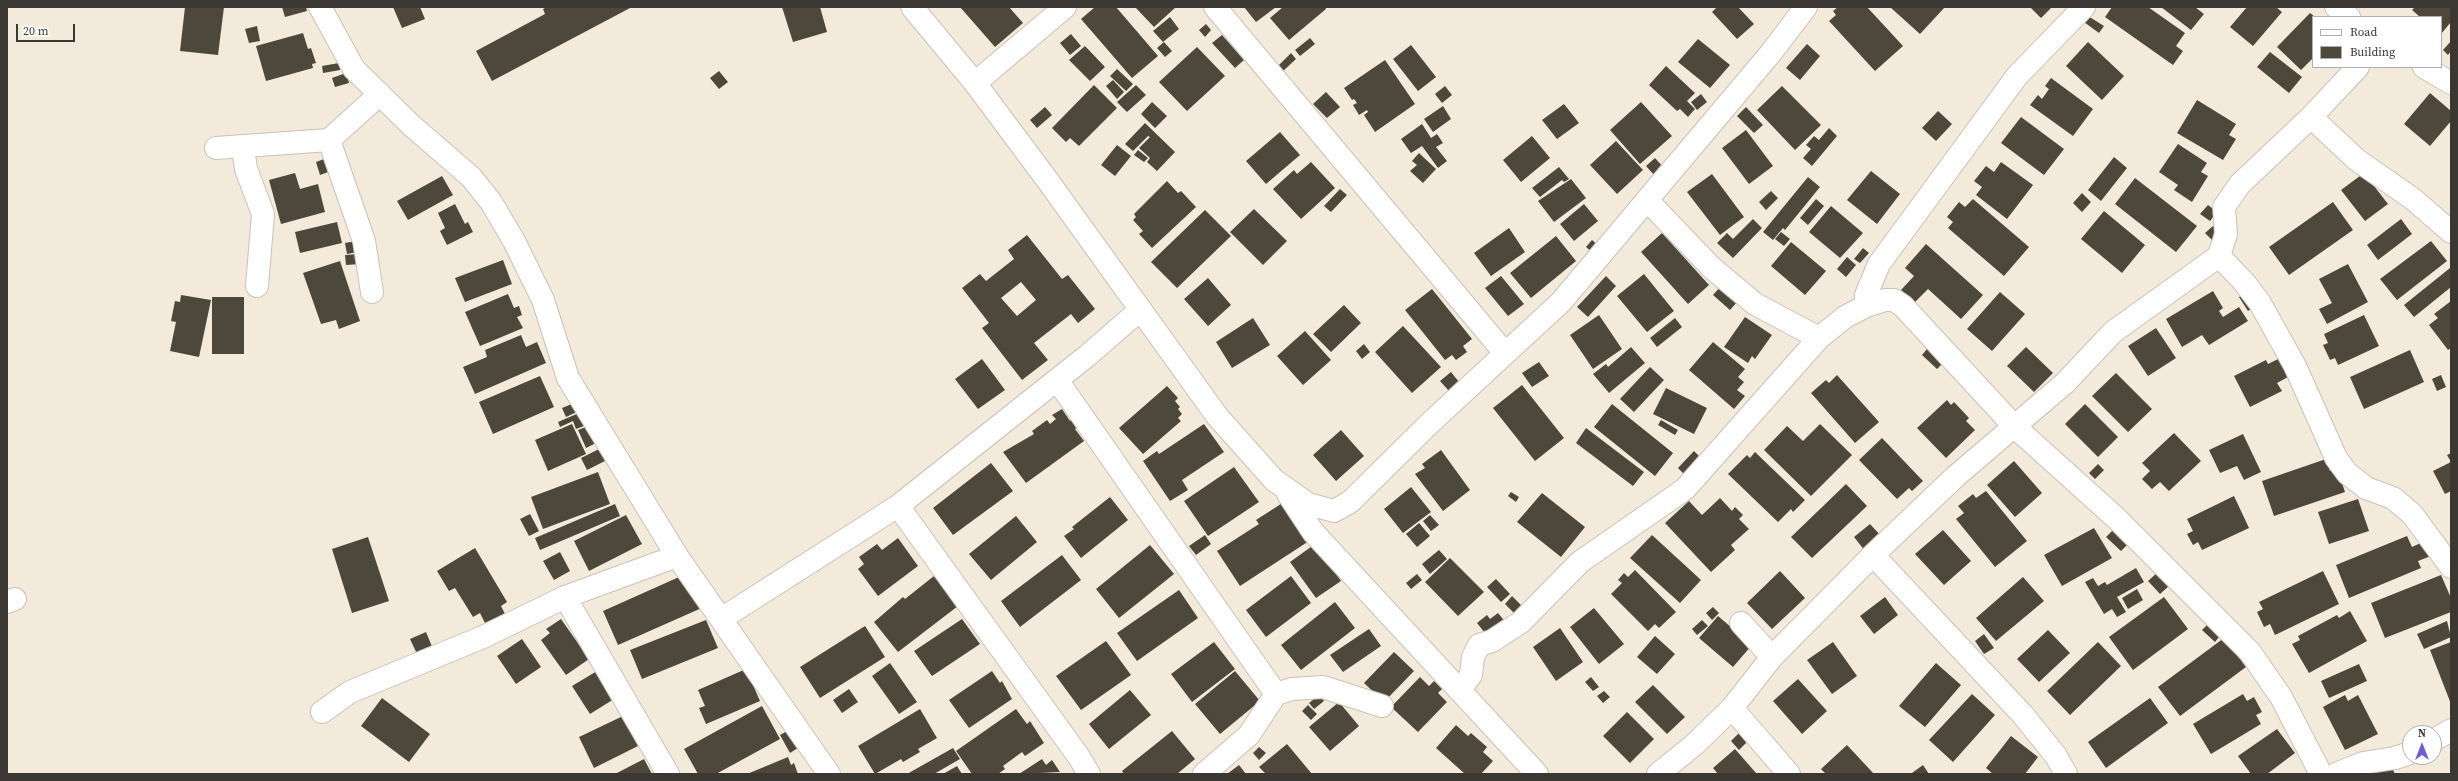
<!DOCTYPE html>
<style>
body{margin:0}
#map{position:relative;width:2458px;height:781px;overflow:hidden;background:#f3eadc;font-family:"Source Serif 4",serif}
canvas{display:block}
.frame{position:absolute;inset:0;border:8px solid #3b3732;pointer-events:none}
.legend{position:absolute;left:2312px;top:16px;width:130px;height:52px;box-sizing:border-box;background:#fff;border:1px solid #b1afad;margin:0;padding:5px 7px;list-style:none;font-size:12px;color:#3b3732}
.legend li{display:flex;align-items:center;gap:8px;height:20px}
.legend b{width:20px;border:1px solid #b1afad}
.north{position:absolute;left:2402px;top:725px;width:40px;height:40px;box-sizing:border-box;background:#fff;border:1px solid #b1afad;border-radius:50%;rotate:0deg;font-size:11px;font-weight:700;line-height:16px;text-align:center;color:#3b3732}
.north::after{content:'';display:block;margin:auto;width:14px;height:18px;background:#7359d3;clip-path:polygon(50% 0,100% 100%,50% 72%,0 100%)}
.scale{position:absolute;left:16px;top:24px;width:59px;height:18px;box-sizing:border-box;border:2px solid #3b3732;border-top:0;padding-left:5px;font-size:12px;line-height:14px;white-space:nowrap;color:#3b3732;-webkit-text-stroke:3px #fff;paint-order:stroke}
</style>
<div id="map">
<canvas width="2458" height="781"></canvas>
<div class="frame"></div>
<ul class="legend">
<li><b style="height:5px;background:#fff"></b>Road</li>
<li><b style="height:11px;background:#4e473c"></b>Building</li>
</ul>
<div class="north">N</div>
<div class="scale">20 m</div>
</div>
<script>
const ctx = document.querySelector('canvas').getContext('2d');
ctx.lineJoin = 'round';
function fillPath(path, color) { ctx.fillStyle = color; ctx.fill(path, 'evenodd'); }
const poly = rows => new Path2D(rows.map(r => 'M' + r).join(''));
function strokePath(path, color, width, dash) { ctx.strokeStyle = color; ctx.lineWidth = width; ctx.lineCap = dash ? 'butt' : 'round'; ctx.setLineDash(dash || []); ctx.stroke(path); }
fillPath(poly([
 [185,7,224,7,218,55,180,51],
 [282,7,306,7,307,11,285,17],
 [393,7,420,7,425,19,402,28],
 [547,7,632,7,492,81,476,51,545,14,543,9],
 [782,7,820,7,827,32,793,42],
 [960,7,1009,7,1023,23,995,47],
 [1095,7,1116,7,1158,56,1132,78,1081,19],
 [1135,7,1176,7,1154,27],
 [1244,7,1276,7,1256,22],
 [1283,7,1325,7,1326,9,1289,40,1270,18],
 [1717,7,1738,7,1754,24,1737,39,1712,12],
 [1838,7,1867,7,1903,46,1875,71,1829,21,1836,15,1833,11],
 [1890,7,1945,7,1920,34],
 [2030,7,2052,7,2041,18],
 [2112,7,2148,7,2185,33,2176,46,2183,51,2173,65,2105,17],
 [2161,7,2195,7,2204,14,2191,30],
 [2247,7,2276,7,2282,12,2253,46,2230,27],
 [2415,7,2451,7,2451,22,2441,34,2441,17,2420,17,2412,10],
 [2310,13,2315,17,2313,58,2301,70,2277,47],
 [2088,16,2104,26,2099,33,2084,22],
 [1170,17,1179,29,1163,42,1153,31],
 [1206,24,1211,30,1205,37,1199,30],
 [257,26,260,41,249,43,245,29],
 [303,33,308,49,311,48,316,63,312,64,313,68,266,81,256,46],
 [1071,34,1081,46,1070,55,1060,43],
 [1222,35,1244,60,1235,68,1212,43],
 [1310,38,1315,44,1300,56,1295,50],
 [1698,39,1730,65,1710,88,1678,62],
 [2451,41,2451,51,2448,55,2443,50],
 [1164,42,1172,51,1165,57,1157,48],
 [2088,42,2124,76,2102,100,2066,66],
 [1807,44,1820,56,1800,80,1786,68],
 [1411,45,1436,77,1418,91,1393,59],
 [1085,46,1105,67,1090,81,1069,60],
 [1197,47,1225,76,1187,111,1159,82],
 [2270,52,2302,77,2289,93,2257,67],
 [1291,53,1296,59,1281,73,1276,68],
 [1385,60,1415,104,1375,132,1364,115,1368,112,1367,110,1359,115,1353,105,1357,103,1354,99,1352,100,1344,88],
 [339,63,340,70,323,73,322,66],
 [1666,66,1695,93,1687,101,1695,109,1688,117,1680,109,1677,111,1649,85],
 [1117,69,1133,84,1126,91,1110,76],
 [719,71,728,82,719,89,710,78],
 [346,73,349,83,335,87,332,78],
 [2051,78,2093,109,2073,136,2030,105,2038,95,2042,99,2049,89,2045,86],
 [1113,80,1124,92,1117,99,1106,86],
 [1094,85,1117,108,1079,146,1070,138,1066,142,1052,128],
 [1136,85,1146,95,1127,112,1117,102],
 [1445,86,1452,95,1442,103,1435,94],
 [1782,86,1821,125,1795,150,1757,110],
 [1326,92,1340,107,1327,118,1313,104],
 [2430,93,2451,111,2451,121,2430,146,2404,124],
 [1701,94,1707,102,1697,110,1691,102],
 [2197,100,2236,124,2229,135,2236,139,2223,160,2177,133],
 [1152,102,1167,116,1155,128,1141,114],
 [1641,102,1672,136,1640,164,1610,130],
 [1564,104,1579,123,1557,139,1542,120],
 [1443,106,1451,119,1433,132,1424,119],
 [1045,107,1052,115,1037,128,1030,120],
 [1746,107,1763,125,1754,133,1737,116],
 [1938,111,1952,124,1936,141,1922,128],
 [2021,117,2064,149,2044,175,2001,143],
 [1145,123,1175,152,1157,171,1147,162,1150,158,1139,148,1150,137,1148,136,1133,151,1125,144],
 [1422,124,1431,138,1437,134,1443,143,1436,147,1447,161,1438,168,1422,146,1411,153,1401,139],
 [1829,128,1837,136,1812,166,1803,158,1811,149,1806,145,1814,136,1819,140],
 [1746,130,1773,166,1749,184,1722,148],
 [1280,132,1300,155,1266,184,1246,161],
 [1532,136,1550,158,1521,182,1503,160],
 [1616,141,1643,170,1617,194,1590,165],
 [2178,144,2207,163,2201,172,2208,176,2192,202,2174,190,2178,185,2159,172],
 [1117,145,1131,156,1115,176,1101,165],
 [1138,150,1148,158,1144,162,1134,155],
 [1419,153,1436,169,1423,183,1410,171,1417,165,1412,161],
 [2114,157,2127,168,2101,201,2088,190],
 [327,158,331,171,320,175,316,162],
 [1655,158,1664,168,1655,176,1646,166],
 [1311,162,1335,188,1301,219,1273,189,1294,170,1297,174],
 [2001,162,2033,185,2007,219,1976,195,1982,187,1974,181,1986,166,1994,172],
 [1559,167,1569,179,1564,182,1562,180,1540,197,1532,188],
 [1871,171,1900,194,1877,224,1847,200],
 [295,173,300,189,318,184,325,212,281,224,269,180],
 [2364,173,2388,204,2365,221,2341,190],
 [1712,174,1744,217,1720,235,1687,192],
 [442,176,453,195,408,220,397,201],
 [1808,177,1820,187,1785,230,1783,228,1773,240,1763,232],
 [2135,178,2197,226,2176,252,2115,204],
 [1571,179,1586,198,1554,222,1538,201],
 [1167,181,1178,193,1181,191,1196,207,1152,248,1139,234,1143,231,1133,220,1136,217,1134,214],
 [1340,189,1347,195,1331,212,1324,206],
 [1771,191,1778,198,1766,210,1759,202],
 [2082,193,2091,202,2082,212,2073,203],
 [1816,199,1824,206,1808,225,1800,218],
 [1973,199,2029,247,2004,276,1948,228,1953,222,1947,217,1959,202,1965,207],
 [2333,202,2353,230,2289,275,2269,247],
 [455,204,465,224,468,222,473,232,447,245,440,231,445,228,438,213],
 [1584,204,1598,221,1574,241,1560,224],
 [2208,205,2217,212,2210,221,2200,214],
 [1831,206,1863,233,1840,258,1809,232],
 [1254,209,1287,241,1263,265,1230,232],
 [1205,210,1231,236,1177,288,1151,262],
 [2104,211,2145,245,2122,273,2081,239],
 [1753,219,1762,228,1733,258,1717,243,1727,233,1733,239],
 [2401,219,2412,234,2378,260,2367,245],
 [337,222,342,243,300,253,295,232],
 [2213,226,2220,234,2213,241,2205,233],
 [1509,228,1525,252,1491,276,1474,253],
 [1781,232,1790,239,1784,246,1775,239],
 [1662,233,1709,285,1688,304,1641,252],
 [1027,235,1062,279,1068,275,1095,309,1078,323,1071,314,1034,343,1048,360,1022,380,982,328,989,323,962,288,980,274,986,281,1014,259,1008,250],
 [1021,282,1036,300,1017,316,1001,298],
 [1556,236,1576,261,1531,298,1510,273],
 [1592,240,1600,247,1594,254,1586,247],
 [356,241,358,252,347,254,345,243],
 [2431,241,2447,261,2397,300,2380,279],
 [1791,242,1826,271,1805,295,1771,266],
 [1926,244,1983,295,1961,319,1928,289,1915,302,1901,290,1914,276,1905,268],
 [1863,248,1869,253,1860,263,1854,259],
 [359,254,360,264,346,265,345,255],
 [1847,257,1856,265,1846,277,1837,269],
 [503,260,512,284,465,302,455,278],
 [340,261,360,321,339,329,336,320,321,324,303,273],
 [2348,264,2368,302,2327,324,2319,309,2332,303,2319,279],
 [2450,268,2451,287,2414,317,2404,305],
 [1644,274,1674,311,1647,332,1617,296],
 [1501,276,1524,304,1508,316,1485,288],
 [1606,276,1616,286,1588,317,1577,307],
 [1208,278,1231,305,1208,326,1184,299],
 [1721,286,1738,301,1730,310,1713,295],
 [1432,289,1472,339,1463,346,1467,352,1456,360,1452,355,1445,360,1405,310],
 [2213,291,2223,308,2219,311,2223,317,2239,307,2248,321,2209,345,2202,335,2182,347,2166,319],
 [2000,292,2025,314,1992,351,1967,329],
 [2246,293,2255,306,2248,311,2239,297],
 [508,294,514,308,519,306,522,315,517,317,523,328,480,346,465,312],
 [181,295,211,300,199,357,170,351,176,322,171,321,175,301,180,302],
 [212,297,244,297,244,354,212,354],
 [2451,301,2451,348,2448,350,2429,325,2438,318,2434,314],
 [1344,305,1361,323,1331,352,1313,334],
 [1599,315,1622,349,1593,369,1570,335],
 [2364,315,2379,346,2338,365,2335,358,2330,360,2323,345,2328,343,2324,334],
 [1745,317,1772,335,1755,359,1752,356,1748,363,1724,347],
 [1253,318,1270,345,1232,368,1216,342],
 [1675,318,1682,327,1657,347,1650,338],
 [1403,326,1441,367,1412,393,1375,352],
 [2156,328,2176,358,2148,376,2128,346],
 [1305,331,1331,360,1303,385,1277,356],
 [521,335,526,347,537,342,546,363,475,394,463,367,487,357,485,350],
 [1713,342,1745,369,1738,377,1744,382,1737,390,1745,396,1734,409,1689,370],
 [1364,344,1370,352,1362,359,1356,351],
 [1631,347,1645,363,1609,393,1593,374,1606,364,1608,367],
 [2026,347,2053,373,2034,392,2007,366],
 [1927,349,1942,364,1937,369,1922,355],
 [2410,350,2424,382,2364,409,2350,377],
 [982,359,1005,390,978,409,955,379],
 [2278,359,2288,377,2277,383,2282,391,2250,407,2234,376,2266,360,2268,364],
 [1539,362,1549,376,1532,387,1522,373],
 [1650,367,1664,380,1634,412,1620,399],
 [1451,372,1459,382,1449,391,1440,381],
 [2116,373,2152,409,2128,432,2092,396],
 [1837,375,1879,422,1855,443,1811,393,1826,380,1829,383],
 [2441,375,2446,387,2437,391,2432,379],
 [540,376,554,407,493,434,479,402],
 [1522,385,1564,438,1535,461,1493,408],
 [1167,386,1178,398,1175,401,1180,407,1178,409,1182,414,1178,418,1181,421,1143,454,1119,428],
 [1666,388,1707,408,1694,434,1653,414],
 [1947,400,1951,405,1954,402,1969,418,1966,421,1975,430,1946,458,1917,428],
 [579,401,583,409,566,417,562,408],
 [1612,404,1673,453,1655,476,1594,427],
 [2085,404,2118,437,2098,457,2065,424],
 [1062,409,1070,421,1074,418,1080,426,1075,429,1084,441,1026,483,1003,452,1034,434,1032,431,1047,420,1050,424,1056,419,1052,415],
 [586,410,592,423,576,429,573,421,560,427,558,422],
 [1661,420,1678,430,1675,435,1658,425],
 [572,424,586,454,548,471,535,440],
 [1204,424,1224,452,1182,480,1188,490,1170,501,1143,461,1157,451,1159,454],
 [1820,424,1852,455,1811,496,1764,450,1787,426,1803,441],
 [591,425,598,442,586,448,578,430],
 [1586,428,1644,472,1633,486,1576,443],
 [1341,430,1364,456,1336,481,1313,455],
 [2174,433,2201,461,2169,491,2160,482,2152,489,2142,479,2150,471,2142,463],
 [2243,434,2261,472,2244,480,2237,466,2220,473,2209,450],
 [1882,438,1923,481,1912,491,1909,488,1897,499,1859,460],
 [605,446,611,458,587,470,581,458],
 [1441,450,1470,490,1443,511,1415,474,1425,468,1422,464],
 [1694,451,1701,458,1685,475,1678,468],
 [1755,452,1805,500,1793,512,1791,509,1778,522,1728,474,1747,455,1750,458],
 [2451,453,2451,491,2445,494,2433,471,2451,462,2447,455],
 [2326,459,2330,471,2337,468,2345,492,2274,516,2262,481],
 [2014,461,2042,493,2015,517,1987,485],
 [991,463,1013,491,953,535,933,508],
 [2098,464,2104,470,2095,479,2089,473],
 [1234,467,1259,502,1208,536,1184,501],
 [598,472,610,504,543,529,531,497],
 [1846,484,1867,506,1812,558,1791,537],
 [1411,487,1431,512,1403,533,1384,509],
 [1986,491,2027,541,1995,567,1956,519,1964,513,1958,506,1973,494,1976,498],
 [1511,492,1519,497,1516,502,1508,496],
 [1542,493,1585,527,1561,557,1517,522],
 [2234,496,2249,528,2202,550,2198,542,2193,545,2187,534,2193,531,2187,519],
 [1110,497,1128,520,1081,558,1064,536,1074,529,1072,527],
 [1720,498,1732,511,1735,507,1743,515,1739,519,1749,529,1731,545,1735,550,1711,572,1665,523,1689,501,1702,515],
 [2358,499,2369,531,2329,544,2318,512],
 [1284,502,1309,541,1240,586,1217,551,1259,524,1256,520],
 [615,504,620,516,540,550,535,538],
 [530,514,539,531,529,536,520,519],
 [626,515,642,544,589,571,574,541],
 [1430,515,1439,525,1431,531,1423,521],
 [1016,516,1037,542,991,580,969,554],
 [1419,523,1430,536,1417,547,1406,534],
 [1870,524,1882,537,1865,551,1854,537],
 [2094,528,2112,558,2062,586,2044,555],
 [2115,528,2130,542,2121,551,2106,537],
 [1943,530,1971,561,1944,585,1915,554],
 [1205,535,1211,544,1196,555,1189,546],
 [1652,535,1701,580,1680,603,1630,558],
 [2407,536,2412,547,2425,541,2431,556,2418,561,2421,568,2349,598,2336,565],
 [368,537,389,601,352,613,332,549],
 [898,538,918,566,878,596,858,569,864,564,859,557,877,544,882,550],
 [1315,544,1341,581,1316,598,1290,562],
 [1150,545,1174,574,1119,618,1096,589],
 [475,548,507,602,501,606,505,614,486,625,480,613,473,617,455,588,449,591,437,571],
 [1439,550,1447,559,1430,574,1422,564],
 [560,552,570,571,554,580,543,561],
 [1062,555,1081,580,1020,627,1001,601],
 [1450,558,1484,592,1458,616,1425,582],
 [2136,568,2144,582,2117,597,2126,612,2117,617,2112,609,2104,614,2085,582,2093,578,2098,586,2105,582,2107,585],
 [1635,570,1676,612,1659,628,1655,624,1648,631,1611,594,1622,583,1618,580,1624,573,1628,577],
 [1780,571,1805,598,1772,629,1747,603],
 [2323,571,2339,604,2275,635,2270,624,2264,627,2257,612,2263,609,2259,602],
 [2158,572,2170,585,2160,594,2148,581],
 [688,573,704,607,618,645,603,611],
 [1417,574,1422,580,1411,589,1406,583],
 [2441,575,2451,598,2451,612,2385,638,2371,603],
 [934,576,958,606,898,652,874,622,903,597,905,599],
 [1291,576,1311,603,1266,637,1246,610],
 [2023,577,2044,601,1996,641,1976,618],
 [1496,579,1510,594,1501,602,1487,587],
 [2137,589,2143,600,2128,609,2122,598],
 [1179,590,1198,618,1137,661,1117,633],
 [1512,596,1522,606,1514,613,1505,604],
 [1885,597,1898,615,1874,634,1860,616],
 [2164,597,2188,629,2133,670,2109,637],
 [1335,602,1355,628,1301,670,1281,645],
 [1713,607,1719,613,1712,620,1706,613],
 [1594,608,1624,644,1599,664,1570,627],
 [2350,611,2367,641,2309,673,2292,644,2300,640,2298,636,2337,615,2339,618],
 [1498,613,1507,624,1489,638,1477,623,1487,615,1490,619],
 [1718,616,1752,645,1733,667,1699,638],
 [561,619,589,659,566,675,541,640,550,633,546,629],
 [962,619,980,644,932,676,914,651],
 [706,620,718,648,642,679,630,650],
 [1702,620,1708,626,1697,635,1692,629],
 [2211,621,2223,632,2215,642,2202,630],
 [2447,621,2451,637,2424,649,2417,634],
 [865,626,885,657,820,698,800,667],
 [1560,628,1583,662,1556,681,1533,647],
 [1369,629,1381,646,1343,672,1330,655],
 [2048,630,2070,653,2039,682,2017,659],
 [426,632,433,649,418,656,410,639],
 [1984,634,1994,648,1984,654,1975,641],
 [1655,636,1675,654,1657,674,1637,657],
 [2224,638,2246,667,2180,716,2158,687],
 [522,639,541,667,516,684,497,656],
 [1106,641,1131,675,1081,710,1056,676],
 [1214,642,1235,669,1192,702,1171,674],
 [1833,642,1857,676,1832,694,1807,660],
 [2098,642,2121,666,2070,715,2047,691],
 [2451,642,2451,704,2430,650],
 [1394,652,1414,671,1384,702,1364,683],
 [890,663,917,702,899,714,872,676],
 [1936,663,1961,685,1925,727,1899,706],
 [2359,664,2367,681,2329,698,2321,681],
 [746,669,760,701,706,724,699,708,705,706,698,690],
 [597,671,614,699,590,714,572,686],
 [992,671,1000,683,1002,681,1012,699,969,728,949,700],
 [1235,671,1260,701,1220,734,1195,704],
 [1420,677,1429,686,1434,681,1442,689,1438,693,1447,702,1418,732,1391,707],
 [1591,677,1599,687,1593,691,1585,682],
 [1798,679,1827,711,1802,734,1773,701],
 [1653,685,1685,717,1667,734,1635,702],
 [849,689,858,702,842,713,833,700],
 [1130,690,1151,715,1109,749,1089,724],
 [1604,691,1610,697,1603,703,1597,696],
 [1972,694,1995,715,1953,762,1929,740],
 [2243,694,2247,701,2254,697,2262,712,2256,715,2261,724,2211,754,2193,724],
 [1319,695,1324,701,1314,709,1309,703],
 [2345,695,2348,701,2358,695,2378,734,2345,750,2323,707],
 [382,698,430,734,409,762,361,726],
 [2150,698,2168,723,2106,768,2088,742],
 [1339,702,1359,726,1330,751,1309,727],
 [1308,705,1317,714,1311,720,1302,711],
 [762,706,780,739,716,774,698,774,684,749],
 [920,709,937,738,918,749,920,752,903,762,901,759,875,774,858,746],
 [1016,709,1027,724,1030,721,1044,743,1025,756,1022,752,1003,766,1005,769,998,774,972,774,956,751],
 [1627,712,1654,739,1630,763,1603,736],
 [623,716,638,746,594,768,579,737],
 [1456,725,1468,736,1471,733,1487,747,1483,752,1493,761,1481,774,1465,774,1436,748],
 [791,729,801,746,790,753,780,735],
 [2277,729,2295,753,2267,774,2251,774,2238,756],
 [1172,731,1195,759,1177,774,1124,774,1122,771],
 [1739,733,1747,742,1739,750,1731,741],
 [2011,736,2038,757,2025,774,1993,774,1986,768],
 [1287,744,1312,774,1266,774,1259,767],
 [1847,745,1874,774,1826,774,1821,769],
 [1259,747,1266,753,1259,760,1253,753],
 [953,748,960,759,934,774,907,774],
 [1735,749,1756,773,1754,774,1718,774,1713,768],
 [788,757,791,765,794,763,798,774,747,774],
 [644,759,652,774,615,774],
 [1042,759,1046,765,1052,760,1060,772,1019,774],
 [1239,765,1246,774,1227,774],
 [1923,765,1929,774,1913,774,1912,773],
 [957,766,962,774,943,774],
 [2391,766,2395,774,2372,774,2370,770]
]), '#4e473c');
const minor = poly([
 [320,7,354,69,411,125,471,177,491,202,514,241,543,300,568,378,677,556,829,774],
 [912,7,975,83,1048,181,1217,416,1274,480,1308,504,1334,511,1350,502,1429,424,1561,302,1770,54,1806,7],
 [1215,7,1504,352],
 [2336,7,2349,17],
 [2424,67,2451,83],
 [975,83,1065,7],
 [2311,117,2357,160,2413,199,2451,232],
 [329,140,364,241,372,292],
 [216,148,329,140,380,94],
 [243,148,246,169,263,214,257,286],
 [1647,200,1712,268,1755,304,1819,338],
 [2219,256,2244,282,2260,303,2295,366,2336,458,2347,473,2366,488,2393,498,2412,514,2451,567],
 [1866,306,1866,295,1879,264,2017,76,2084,7],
 [1057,380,1276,694],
 [1288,494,1313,532,1537,774],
 [898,506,1079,757,1089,774],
 [1873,555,2023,715,2056,756,2066,774],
 [565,597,668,774],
 [7,602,15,599],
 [721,619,898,506,1087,356,1140,310],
 [1741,623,1772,657],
 [1457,688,1465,683,1471,675,1473,657,1479,645,1492,641,1521,622,1580,562,1685,489,1819,338,1845,317,1866,306,1885,300,1894,300,1903,306,2015,427,2116,518,2250,652,2281,697,2321,774],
 [1732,708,1789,774],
 [322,712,350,692,483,637,565,597,677,556],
 [2434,740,2451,730],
 [1204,774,1249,735,1276,694,1292,689,1323,687,1382,706],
 [1658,774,1695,744,1732,708,1772,657,1873,555,1956,476,2065,383,2113,332,2219,256,2226,234,2224,207,2240,184,2311,117,2358,67],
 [2336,774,2363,763,2395,758,2410,753]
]);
strokePath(minor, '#cac2b5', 24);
strokePath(minor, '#fff', 22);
</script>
